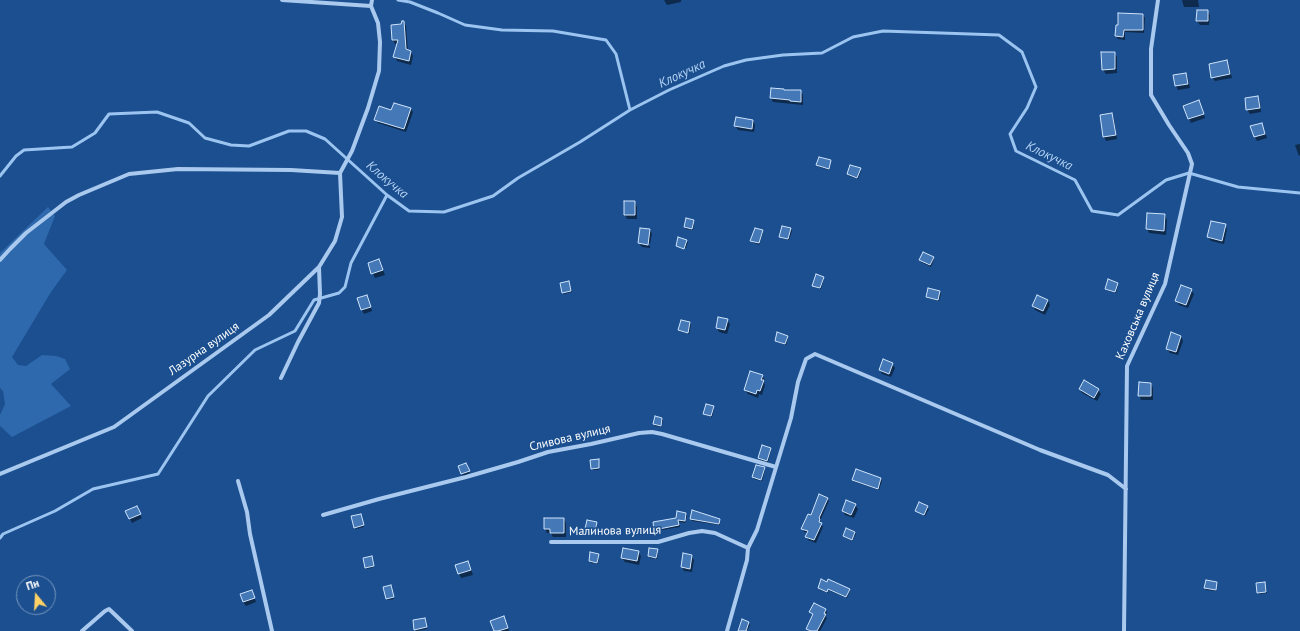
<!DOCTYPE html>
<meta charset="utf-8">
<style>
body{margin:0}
#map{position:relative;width:1300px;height:631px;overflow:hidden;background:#1b4f8f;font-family:"PT Sans",sans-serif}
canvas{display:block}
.north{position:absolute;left:16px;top:575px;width:40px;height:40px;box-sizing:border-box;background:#1b4f8f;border:1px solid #7695bc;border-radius:50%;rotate:342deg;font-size:11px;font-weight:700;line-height:16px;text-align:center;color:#fff}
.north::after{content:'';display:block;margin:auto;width:14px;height:18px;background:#ffd166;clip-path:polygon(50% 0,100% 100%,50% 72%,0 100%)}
</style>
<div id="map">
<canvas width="1300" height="631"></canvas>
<div class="north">Пн</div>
</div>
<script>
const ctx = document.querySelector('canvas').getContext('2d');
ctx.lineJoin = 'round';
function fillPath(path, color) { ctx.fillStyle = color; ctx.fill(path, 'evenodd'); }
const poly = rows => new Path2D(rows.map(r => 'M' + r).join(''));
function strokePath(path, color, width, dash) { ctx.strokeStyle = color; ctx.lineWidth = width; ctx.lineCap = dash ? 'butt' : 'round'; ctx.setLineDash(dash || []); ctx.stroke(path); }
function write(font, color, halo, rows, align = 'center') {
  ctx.font = font + ' "PT Sans",sans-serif'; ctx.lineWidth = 3; ctx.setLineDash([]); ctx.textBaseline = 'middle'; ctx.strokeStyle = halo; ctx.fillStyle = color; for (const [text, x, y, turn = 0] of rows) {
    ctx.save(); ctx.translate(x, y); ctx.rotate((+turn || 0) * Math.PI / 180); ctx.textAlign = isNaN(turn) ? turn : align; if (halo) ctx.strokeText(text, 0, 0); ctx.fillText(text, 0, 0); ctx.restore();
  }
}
fillPath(poly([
 [48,207,55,216,44,244,67,270,51,292,12,357,18,365,26,366,42,355,56,356,65,359,70,369,51,384,71,406,12,437,0,426,0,415,5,404,3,391,0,388,0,253]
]), '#2e69ad');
fillPath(poly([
 [664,0,681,0,681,2,667,5],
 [1182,0,1198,0,1199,7,1184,7],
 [1207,11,1210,15,1209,25,1200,25,1197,21],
 [1143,15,1145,18,1144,33,1125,32,1125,40,1118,39,1116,36],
 [404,22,406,26,408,51,411,52,413,56,411,65,397,61,395,57,398,44,395,44,393,40],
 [1114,53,1117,57,1117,73,1106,74,1103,70],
 [1227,62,1229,66,1232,78,1215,81,1212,77],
 [1186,74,1188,78,1190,88,1178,90,1176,86,1174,76],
 [784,91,800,91,803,95,803,105,773,102,771,98],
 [1258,97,1260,102,1261,112,1250,114,1247,109],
 [1184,106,1201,106,1205,118,1191,123],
 [411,109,413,112,406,132,378,123,376,119],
 [1112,114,1114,119,1117,139,1106,141,1104,137],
 [753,121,755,125,754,132,738,130,735,125],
 [1262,124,1267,138,1257,141,1255,137],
 [1300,144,1300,155,1299,156,1295,145],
 [830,161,831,163,829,170,819,167,818,165],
 [860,169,861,171,858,179,849,176,848,174],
 [625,202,635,202,637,207,637,219,627,219,625,215],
 [1148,214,1165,215,1167,220,1166,235,1149,233,1147,229],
 [686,219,693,221,694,223,693,230,686,229,685,227],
 [1225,225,1227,229,1224,244,1211,241,1208,237],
 [783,227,791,229,792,231,789,240,781,238,780,237],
 [650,230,652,234,650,244,641,242,641,244,650,246,650,248,642,247,639,243],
 [762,231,763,233,759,245,752,242,751,241],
 [686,241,688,242,686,248,677,245],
 [933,258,934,259,931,267,921,262,920,260],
 [379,260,385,275,375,278,369,263],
 [823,277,824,279,821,289,814,287,813,285],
 [1117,283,1118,285,1116,293,1107,290,1106,289],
 [569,284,572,292,564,294,563,293],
 [1191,290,1194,294,1188,308,1179,305,1177,301],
 [940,292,941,294,939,301,928,298,927,297],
 [369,300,372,311,364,314,362,310],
 [1048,300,1050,305,1045,315,1035,310,1033,306],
 [727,320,730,324,727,334,719,332,717,328],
 [682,321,690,323,691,325,689,334,680,331,679,330],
 [1181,336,1183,341,1178,355,1170,353,1167,349],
 [787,337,788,338,786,345,777,342,776,341],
 [892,364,895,368,891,377,882,374,880,370],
 [762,375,765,380,764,382,765,385,762,395,759,394,758,398,748,394,745,390],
 [1151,384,1153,388,1153,400,1141,400,1139,395],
 [1080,389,1098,390,1101,394,1097,401,1082,393],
 [713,407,714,409,712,417,706,415,705,414],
 [662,419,663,421,661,427,655,426,654,424],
 [770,448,771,450,768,462,760,460,759,458],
 [599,462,599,470,593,470,592,468],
 [467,466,470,473,463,476,459,467],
 [764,468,765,470,762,481,754,479,753,477],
 [857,471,881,479,882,481,879,490,855,482,853,480],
 [827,498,829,501,820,521,823,527,816,543,808,540,807,537,808,533,804,532,803,529,811,516],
 [920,503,929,509,925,516,916,511],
 [855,505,858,509,854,518,845,515,843,511],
 [136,507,142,518,132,523,130,519],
 [686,514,687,516,685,523,679,522,680,527,656,531,655,529],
 [361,517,364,527,356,529,355,527],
 [564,519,566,523,566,537,553,537,551,533,547,533,545,529],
 [691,519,719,520,720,522,720,525,692,521],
 [596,523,597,525,596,532,587,531,586,529],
 [855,533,856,534,852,541,845,537,844,535],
 [650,549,657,550,658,552,657,559,650,558,649,556],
 [638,552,641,556,639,565,625,562,622,558],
 [598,555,599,557,598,564,591,563,590,561],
 [691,556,694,560,692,572,684,571,682,567],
 [373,559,374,567,367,569,366,567],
 [468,562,473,575,461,578,456,566],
 [1216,583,1217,584,1216,591,1206,590,1205,588],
 [1265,585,1267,593,1259,594,1258,593],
 [391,588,394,599,388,600,387,599],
 [819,588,849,590,850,591,847,598,828,590,828,593,820,590],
 [252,591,256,602,246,606,243,602],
 [826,610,827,613,826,617,827,618,820,631,809,631,807,629,814,616,810,612],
 [426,621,427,629,416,631,415,629],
 [506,622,509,631,495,631],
 [749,623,750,625,747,631,740,631]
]), '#0007');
strokePath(poly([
 [398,0,410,2,438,13,465,25,502,30,553,31,606,40,616,54,630,110],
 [0,176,16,156,24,150,72,147,95,133,109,114,157,112,189,123,205,138,231,145,249,146,289,131,306,131,325,139,387,195,409,211,444,212,493,196,518,178,580,142,630,110,669,90,724,66,746,60,783,55,822,53,853,37,883,31,999,35,1022,52,1036,87,1027,108,1010,134,1016,151,1075,180,1092,211,1118,215,1166,180,1189,173,1238,187,1300,193],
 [0,538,3,534,55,511,93,489,158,474,208,396,255,350,295,331,314,300,339,293,345,287,351,263,387,195]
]), '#9cc4f0', 3);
const building = poly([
 [1197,10,1208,10,1208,21,1196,21,1197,10],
 [1118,13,1143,14,1143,30,1124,30,1123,37,1115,36,1116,25,1118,25,1118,13],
 [402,21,404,21,406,49,411,51,409,61,393,57,398,40,392,40,391,25,401,24,402,21],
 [1101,52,1115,52,1115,69,1102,70,1101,52],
 [1227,60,1230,74,1211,78,1209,64,1227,60],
 [1186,73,1188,84,1175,86,1173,75,1186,73],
 [771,88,784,89,784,90,801,90,801,102,790,101,790,100,770,98,771,88],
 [1258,96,1260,108,1246,110,1245,98,1258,96],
 [1199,100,1204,114,1188,119,1183,106,1199,100],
 [394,103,411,108,404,129,374,120,379,106,391,110,394,103],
 [1112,113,1116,135,1103,137,1100,115,1112,113],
 [736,117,753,120,752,129,734,126,736,117],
 [1262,123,1265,134,1254,137,1250,126,1262,123],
 [819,157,831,160,829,169,816,165,819,157],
 [850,165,861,168,857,178,847,174,850,165],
 [624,201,635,201,635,215,624,215,624,201],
 [1147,213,1165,214,1164,231,1146,229,1147,213],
 [686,218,694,220,692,229,684,227,686,218],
 [1211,221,1226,224,1222,241,1207,237,1211,221],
 [782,226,791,228,788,239,779,237,782,226],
 [640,228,650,229,648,245,638,243,640,228],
 [755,228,763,230,759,243,750,241,755,228],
 [678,237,687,240,684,249,676,246,678,237],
 [923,252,934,257,930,265,919,260,923,252],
 [379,259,383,270,371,274,368,263,379,259],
 [816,274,824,277,820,288,812,286,816,274],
 [1108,279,1118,283,1115,292,1105,289,1108,279],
 [569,281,571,291,562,293,560,283,569,281],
 [1181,285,1192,289,1186,305,1175,301,1181,285],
 [928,288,940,291,938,300,926,297,928,288],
 [367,295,371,307,361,310,357,298,367,295],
 [1037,295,1048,300,1043,311,1032,306,1037,295],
 [718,317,728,319,725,330,716,328,718,317],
 [681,320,690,322,688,333,678,330,681,320],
 [777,332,788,336,785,344,775,341,777,332],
 [1171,332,1181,336,1176,352,1166,349,1171,332],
 [883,359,893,363,889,374,879,370,883,359],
 [750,371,763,375,761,380,764,380,760,391,757,390,756,394,744,390,750,371],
 [1084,380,1099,389,1094,398,1079,389,1084,380],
 [1139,382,1151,383,1151,396,1138,396,1139,382],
 [706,404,714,406,711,416,703,414,706,404],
 [655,416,662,418,661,426,653,424,655,416],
 [762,445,771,448,767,461,758,458,762,445],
 [599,459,599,468,591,469,590,460,599,459],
 [466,463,470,471,461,474,458,466,466,463],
 [756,465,765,467,761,480,752,477,756,465],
 [856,469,881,478,878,489,852,480,856,469],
 [819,494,828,498,819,518,820,519,819,522,822,523,814,540,805,537,808,531,801,529,808,514,811,515,819,494],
 [846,500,856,504,851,515,842,511,846,500],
 [919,502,928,506,924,515,915,511,919,502],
 [137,506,141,514,129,519,125,511,137,506],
 [692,510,720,519,719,524,690,519,692,510],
 [677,511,686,513,685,521,678,520,679,525,654,530,653,522,676,518,677,511],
 [361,514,364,525,354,528,351,516,361,514],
 [544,518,564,518,564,533,550,533,550,529,544,529,544,518],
 [587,520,597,522,595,531,585,529,587,520],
 [846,528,855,532,852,540,843,536,846,528],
 [623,548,639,551,637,561,621,558,623,548],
 [649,548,658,549,656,558,648,556,649,548],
 [590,552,599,554,597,563,589,561,590,552],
 [683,553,692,555,690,569,681,567,683,553],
 [372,556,374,566,365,568,363,558,372,556],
 [468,561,471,570,458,574,455,565,468,561],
 [821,579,827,582,828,579,850,589,846,597,828,589,827,592,818,588,821,579],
 [1206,580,1217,582,1216,590,1204,588,1206,580],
 [1265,582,1266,592,1257,593,1256,583,1265,582],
 [391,585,394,597,386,599,383,587,391,585],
 [252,590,255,598,243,602,240,594,252,590],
 [814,603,826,609,824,614,826,614,817,631,811,631,806,629,813,614,809,612,814,603],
 [504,616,508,628,498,631,494,631,490,621,504,616],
 [425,618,427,627,414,630,413,620,425,618],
 [742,619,749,622,746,631,738,631,742,619]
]);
fillPath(building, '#4478b7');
strokePath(building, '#cfe3fa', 1);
strokePath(poly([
 [282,0,371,6],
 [0,260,10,249,26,233,66,202,79,195,129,174,178,169,291,170,340,173,352,151,368,108,379,71,380,42,378,23,371,6,372,0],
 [281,378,298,342,319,303,320,294,319,267],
 [0,474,114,427,269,315,319,267,335,241,342,217,340,173],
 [238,481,247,512,250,534,272,631],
 [323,515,379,499,466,477,518,462,548,452,591,444,639,433,652,432,662,434,776,467],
 [551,542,658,542,689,533,702,531,715,533,748,548],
 [82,631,105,611,109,609,132,631],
 [727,631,747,560,748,548,757,530,791,418,798,382,806,359,815,354,1040,450,1108,475,1126,489],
 [1124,631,1127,366,1165,284,1192,164,1188,153,1169,125,1151,95,1151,49,1158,0]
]), '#a9c9ee', 4);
write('12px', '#fff', '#1b4f8f', [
 ["Каховська вулиця",1138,316,-67],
 ["Лазурна вулиця",204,349,-35],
 ["Сливова вулиця",570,438,-13],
 ["Малинова вулиця",615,531,-1]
]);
write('italic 13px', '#b5d3f5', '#1b4f8f', [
 ["Клокучка",682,74,-25],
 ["Клокучка",1049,156,26],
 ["Клокучка",387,180,40]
]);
</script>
